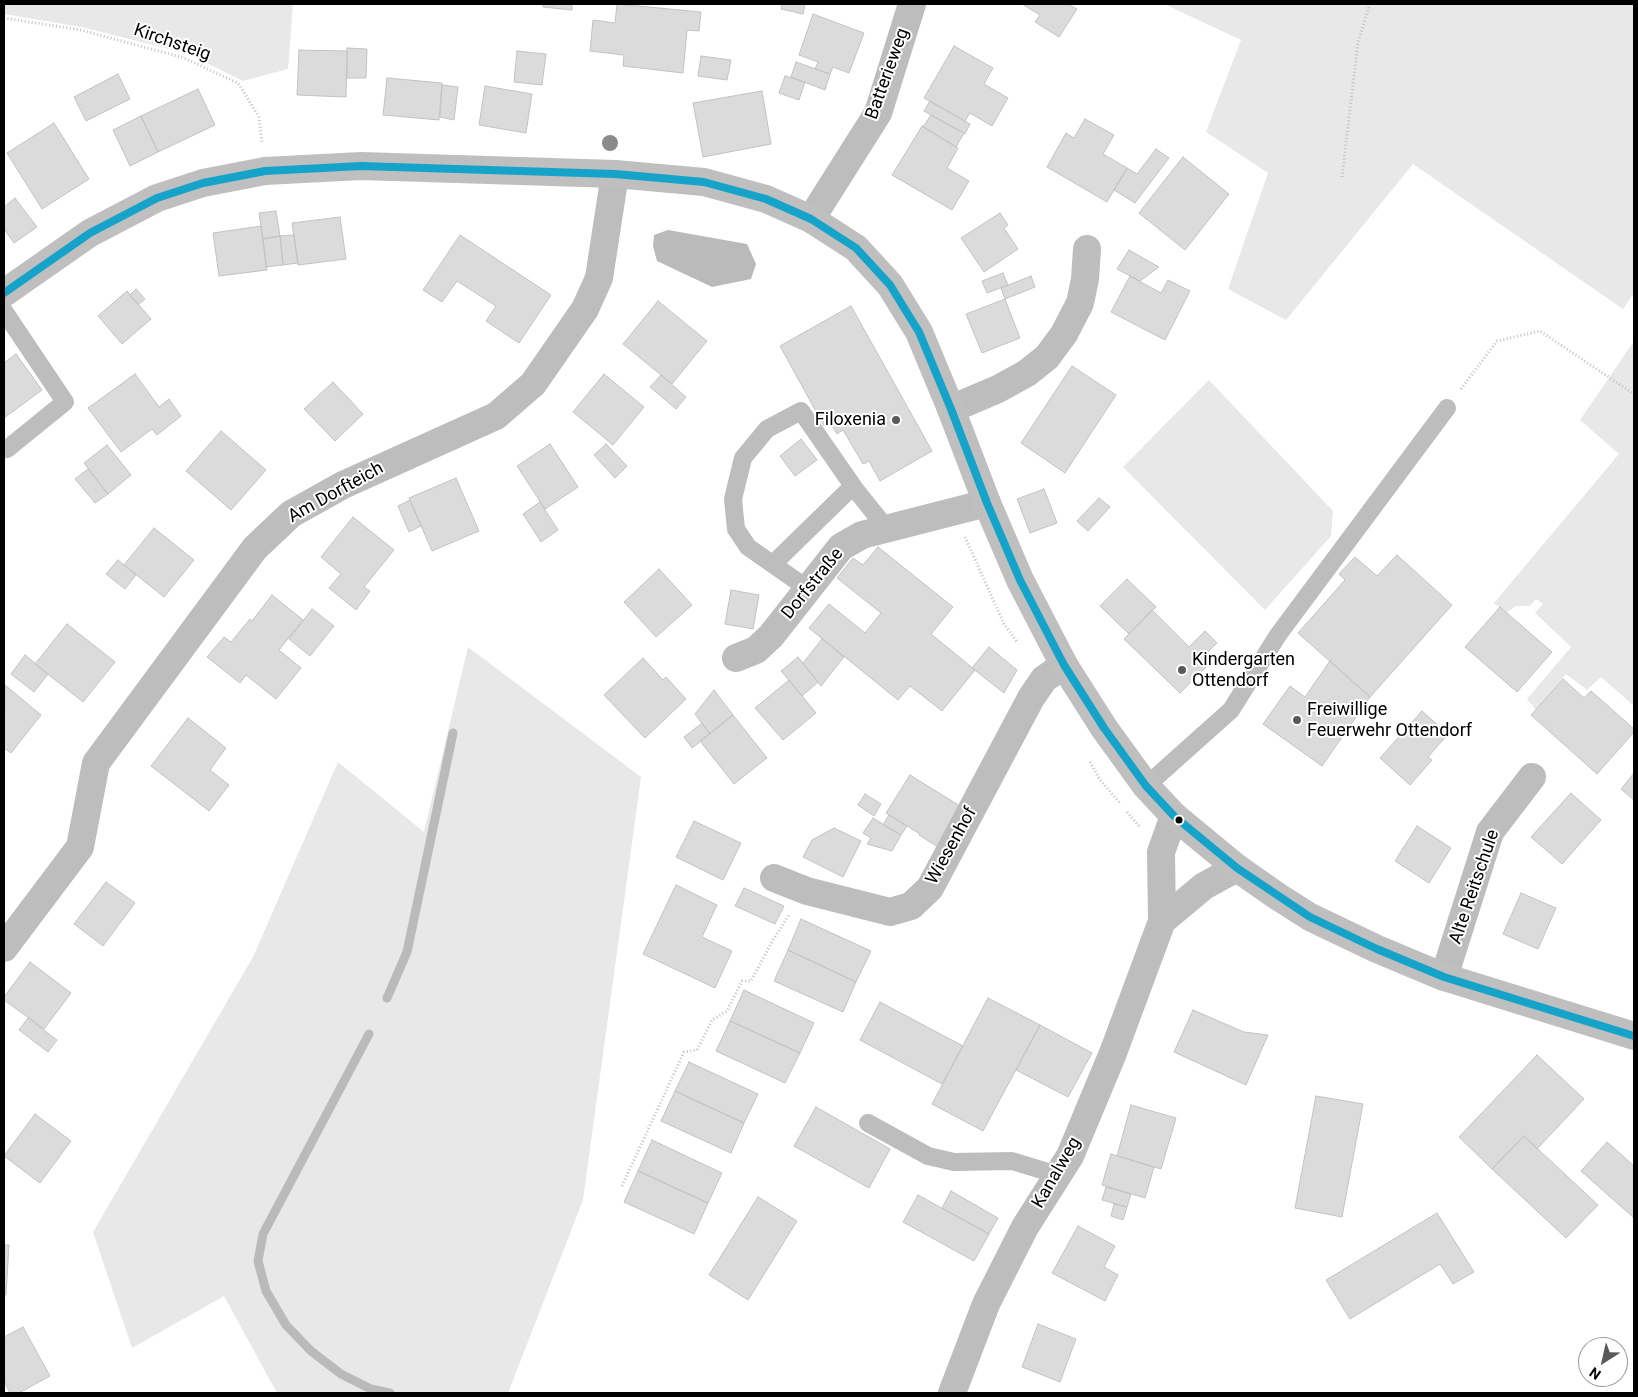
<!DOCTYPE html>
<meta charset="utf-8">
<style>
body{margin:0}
#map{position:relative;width:1638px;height:1397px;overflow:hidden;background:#fff;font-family:Roboto,sans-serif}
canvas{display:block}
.frame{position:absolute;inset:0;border:5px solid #000;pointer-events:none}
.north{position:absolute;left:1578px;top:1337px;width:50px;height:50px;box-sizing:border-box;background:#fff;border:1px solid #999;border-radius:50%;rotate:215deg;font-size:14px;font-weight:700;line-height:20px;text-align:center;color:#000}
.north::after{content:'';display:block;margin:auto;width:18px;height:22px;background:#595959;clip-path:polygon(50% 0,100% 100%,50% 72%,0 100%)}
</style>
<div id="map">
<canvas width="1638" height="1397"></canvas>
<div class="frame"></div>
<div class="north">N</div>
</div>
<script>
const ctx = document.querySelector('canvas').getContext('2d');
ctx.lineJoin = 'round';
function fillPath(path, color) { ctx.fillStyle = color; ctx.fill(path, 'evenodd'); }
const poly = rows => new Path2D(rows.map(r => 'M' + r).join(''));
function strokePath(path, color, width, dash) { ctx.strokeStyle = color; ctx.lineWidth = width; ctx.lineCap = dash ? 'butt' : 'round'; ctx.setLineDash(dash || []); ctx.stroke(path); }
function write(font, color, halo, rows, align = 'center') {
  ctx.font = font + ' Roboto,sans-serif'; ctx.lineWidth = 4; ctx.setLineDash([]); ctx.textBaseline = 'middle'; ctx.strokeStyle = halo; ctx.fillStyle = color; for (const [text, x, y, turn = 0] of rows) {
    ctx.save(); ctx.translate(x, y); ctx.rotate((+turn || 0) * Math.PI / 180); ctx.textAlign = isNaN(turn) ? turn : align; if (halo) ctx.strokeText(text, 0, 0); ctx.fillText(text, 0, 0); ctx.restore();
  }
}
fillPath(poly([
 [4,4,293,4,288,69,243,81,186,53,81,27,4,14],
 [1164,4,1634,4,1634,293,1623,309,1413,164,1286,320,1228,289,1268,173,1206,132,1241,40],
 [1634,341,1634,706,1601,677,1587,690,1566,674,1536,710,1527,699,1571,647,1535,613,1543,604,1536,599,1530,606,1516,606,1506,613,1494,603,1619,454,1580,420],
 [1209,380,1333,511,1331,536,1265,610,1123,467],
 [468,647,641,777,583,1200,508,1393,277,1393,224,1296,132,1348,93,1232,253,957,338,762,424,832]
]), '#e8e8e8');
fillPath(poly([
 [668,230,747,244,756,264,751,279,712,287,657,261,653,246,654,235]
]), '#bababa');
strokePath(poly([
 [387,998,407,952,453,733],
 [369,1034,263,1234,258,1261,266,1291,286,1325,311,1351,341,1374,371,1389,390,1393]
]), '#bababa', 9);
const building = poly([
 [543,4,572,4,572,10,543,7,543,4],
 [617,4,701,12,699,31,687,30,683,73,623,66,624,55,590,51,593,20,615,23,617,4],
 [782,4,805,4,803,14,781,9,782,4],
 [1022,4,1068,4,1077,9,1059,37,1035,22,1040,15,1022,4],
 [813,14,864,33,849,73,833,67,830,74,815,69,818,62,799,55,813,14],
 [954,46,993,68,984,84,1008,98,992,126,970,113,965,121,924,98,954,46],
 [347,48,367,49,366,78,347,78,347,48],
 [299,50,347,51,346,97,297,95,299,50],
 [517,51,546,54,542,85,514,82,517,51],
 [701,56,731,60,727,80,698,76,701,56],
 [796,62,830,74,825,90,791,77,796,62],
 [118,74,130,99,86,121,74,97,118,74],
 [785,76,805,82,799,100,779,93,785,76],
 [387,78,442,83,439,120,383,115,387,78],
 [442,85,458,87,454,120,440,117,442,85],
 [485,86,532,94,526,133,479,125,485,86],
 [198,89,215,125,158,152,141,116,198,89],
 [762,91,771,144,703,157,693,103,762,91],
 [930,101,970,124,965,134,924,111,930,101],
 [931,115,964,133,956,147,923,127,931,115],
 [141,116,158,152,130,166,113,130,141,116],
 [1085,119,1114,135,1103,154,1127,168,1107,202,1047,167,1066,133,1074,138,1085,119],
 [54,123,89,179,42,209,7,153,54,123],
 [922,126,958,148,947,168,969,181,952,210,892,175,922,126],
 [1156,149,1169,158,1135,203,1114,190,1127,168,1137,174,1156,149],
 [1183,157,1229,194,1185,250,1139,213,1183,157],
 [15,198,37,227,14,243,4,229,4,207,15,198],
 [276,211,280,236,263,239,259,213,276,211],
 [1000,213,1008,225,1004,228,1018,249,984,272,961,238,1000,213],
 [340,217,346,259,298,265,292,223,340,217],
 [261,226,267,270,219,276,213,233,261,226],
 [294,235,298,263,283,265,280,236,294,235],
 [460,235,551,295,519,343,486,321,496,306,457,281,442,302,423,290,460,235],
 [280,236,283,265,266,267,263,239,280,236],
 [1129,250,1159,267,1140,281,1117,269,1129,250],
 [1003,273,1008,285,987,293,982,281,1003,273],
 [1031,276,1035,287,1005,299,1001,288,1031,276],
 [1130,276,1161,293,1168,280,1190,291,1165,340,1111,312,1130,276],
 [136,289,145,299,138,305,130,295,136,289],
 [127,291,151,319,122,344,98,316,127,291],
 [1005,299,1020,338,982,353,966,314,1005,299],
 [658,301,707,341,672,384,623,344,658,301],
 [851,306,932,451,880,481,869,461,863,464,843,430,837,434,830,422,824,426,780,346,851,306],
 [16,354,42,390,4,418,4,363,16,354],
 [1072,366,1116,395,1065,473,1021,443,1072,366],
 [135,374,159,407,169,399,181,416,157,435,152,429,121,452,88,408,135,374],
 [604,374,644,407,613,445,573,412,604,374],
 [661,375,686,397,676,409,650,387,661,375],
 [333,382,363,414,335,441,304,409,333,382],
 [221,431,266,470,231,510,186,471,221,431],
 [801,439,817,460,795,476,780,456,801,439],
 [550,444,578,487,545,509,517,466,550,444],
 [606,444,627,466,615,478,594,455,606,444],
 [107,445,131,475,108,494,84,463,107,445],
 [88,469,108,494,95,503,75,479,88,469],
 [456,478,479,531,432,551,409,498,456,478],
 [1044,489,1057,523,1030,533,1017,499,1044,489],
 [1099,498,1110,507,1088,531,1077,521,1099,498],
 [410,500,421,526,409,532,398,506,410,500],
 [540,502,558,530,541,542,523,514,540,502],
 [353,517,394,550,364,587,370,591,356,610,329,588,341,574,321,557,353,517],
 [154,528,194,560,164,597,124,565,154,528],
 [878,547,953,607,931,634,975,670,942,711,910,686,898,700,809,628,829,604,865,633,881,613,837,578,853,558,863,565,878,547],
 [1397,555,1452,605,1370,697,1298,633,1345,580,1339,574,1355,557,1377,576,1397,555],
 [118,560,136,575,125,589,106,574,118,560],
 [659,569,692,605,656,637,624,602,659,569],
 [1127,579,1156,607,1129,634,1100,606,1127,579],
 [731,590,759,595,753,629,725,624,731,590],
 [272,595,303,620,279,650,301,668,276,699,246,675,240,683,207,657,224,637,231,642,250,619,252,621,272,595],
 [1500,607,1552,652,1517,692,1465,647,1500,607],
 [312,609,334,626,310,656,289,639,312,609],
 [1152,610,1189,647,1205,631,1217,643,1204,656,1210,663,1180,693,1124,639,1152,610],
 [67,624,115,662,83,702,35,664,67,624],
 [822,639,844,657,821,686,803,663,822,639],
 [989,647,1017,670,1004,693,972,668,989,647],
 [25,655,48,674,34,692,11,674,25,655],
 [798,657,818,682,802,696,781,671,798,657],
 [643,658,663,680,666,677,686,699,645,738,604,695,643,658],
 [1330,661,1370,697,1322,766,1263,724,1290,686,1305,697,1330,661],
 [1563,679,1584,698,1591,691,1634,729,1634,732,1597,774,1531,715,1563,679],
 [789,680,816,713,783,740,755,708,789,680],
 [5,685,41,715,11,753,4,748,5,685],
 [714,690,733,715,710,734,695,714,714,690],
 [1422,711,1448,734,1428,757,1432,760,1410,785,1380,758,1422,711],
 [733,715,767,758,734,784,700,741,733,715],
 [188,718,226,748,210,770,229,785,209,811,151,766,188,718],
 [702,723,710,734,692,748,684,737,702,723],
 [1634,773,1634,800,1621,789,1634,773],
 [910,775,965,809,941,849,919,835,920,834,886,813,910,775],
 [1571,793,1601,820,1562,864,1531,837,1571,793],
 [865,794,881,804,874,816,858,805,865,794],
 [889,815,907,826,901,835,883,825,889,815],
 [873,818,901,835,892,851,867,844,871,838,863,833,873,818],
 [694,821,741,843,723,880,676,857,694,821],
 [1417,826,1451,848,1429,883,1395,861,1417,826],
 [834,828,861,841,843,877,803,857,812,840,834,828],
 [106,882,135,903,103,946,74,924,106,882],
 [676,885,717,905,702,937,732,951,715,988,643,954,676,885],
 [744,888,784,906,775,924,735,906,744,888],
 [1521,893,1556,908,1538,949,1503,934,1521,893],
 [801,919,871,951,856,982,788,950,801,919],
 [788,950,856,982,843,1012,774,981,788,950],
 [30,962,71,993,44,1029,4,1000,4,997,30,962],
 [744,990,814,1023,800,1053,730,1021,744,990],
 [988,998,1040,1025,983,1131,932,1104,988,998],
 [880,1002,963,1046,942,1084,860,1040,880,1002],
 [1193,1010,1244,1032,1268,1035,1246,1085,1174,1052,1193,1010],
 [28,1018,57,1040,48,1052,19,1030,28,1018],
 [730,1021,800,1053,785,1083,716,1051,730,1021],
 [1040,1025,1092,1053,1068,1097,1016,1070,1040,1025],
 [1537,1055,1584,1099,1537,1149,1524,1136,1492,1169,1459,1137,1537,1055],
 [689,1062,758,1094,744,1123,675,1091,689,1062],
 [675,1091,744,1123,731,1153,661,1121,675,1091],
 [1316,1096,1363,1104,1342,1217,1295,1208,1316,1096],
 [1131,1105,1176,1118,1161,1169,1117,1156,1131,1105],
 [816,1107,890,1149,869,1188,794,1146,816,1107],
 [35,1114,71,1141,40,1183,4,1156,35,1114],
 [1524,1136,1598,1205,1566,1238,1492,1169,1524,1136],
 [652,1140,722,1173,708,1203,638,1171,652,1140],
 [1607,1142,1634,1166,1634,1218,1581,1171,1607,1142],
 [1111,1154,1154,1167,1145,1198,1102,1185,1111,1154],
 [638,1171,708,1203,694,1234,624,1202,638,1171],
 [1106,1187,1131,1194,1127,1207,1102,1200,1106,1187],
 [951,1191,998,1218,989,1234,942,1208,951,1191],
 [918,1195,989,1234,974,1261,903,1222,918,1195],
 [758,1197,797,1221,748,1300,709,1275,758,1197],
 [1114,1204,1127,1207,1123,1220,1111,1216,1114,1204],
 [1437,1213,1474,1272,1453,1284,1440,1264,1350,1319,1326,1280,1437,1213],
 [1078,1226,1115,1246,1104,1267,1118,1275,1105,1301,1052,1273,1078,1226],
 [4,1245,9,1245,6,1295,4,1295,4,1245],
 [1038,1324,1076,1339,1060,1382,1022,1367,1038,1324],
 [23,1327,50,1376,19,1393,10,1393,4,1381,4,1337,23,1327]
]);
fillPath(building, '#dbdbdb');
strokePath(building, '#c3c3c3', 1);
strokePath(poly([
 [4,18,81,30,184,58,238,83,259,117,262,143],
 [1342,177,1358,42,1370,4],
 [1461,389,1497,341,1540,331,1634,394],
 [965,537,1004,624,1018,643],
 [1090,762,1100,780,1120,803],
 [1127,812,1139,826],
 [622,1186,684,1052,697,1050,712,1020,727,1011,742,981,751,981,773,940,789,915]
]), '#c2c2c2', 3, [1, 2.5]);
strokePath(poly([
 [4,311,65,402,7,449],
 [773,564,853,486],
 [808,589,748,547,736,529,733,499,743,458,767,429,801,411,855,489,887,529],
 [1146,786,1231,710,1278,635,1447,408],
 [868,1123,928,1156,954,1162,1012,1161,1058,1175]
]), '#bdbdbd', 18);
strokePath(poly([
 [811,219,878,113,912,4],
 [951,409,998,389,1027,373,1047,357,1064,334,1080,303,1085,279,1087,249],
 [736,658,756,650,771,636,841,547,862,535,987,503],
 [774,878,807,891,890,912,911,906,930,888,1031,698,1044,679,1064,665],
 [1162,921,1161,852,1174,816],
 [4,948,80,847,96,763,255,548,291,514,343,485,496,416,533,384,585,309,599,278,615,174],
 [1444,977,1490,832,1532,777],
 [952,1393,986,1304,1025,1227,1070,1156,1113,1053,1162,921,1204,886,1237,868]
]), '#bdbdbd', 28);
strokePath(poly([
 [4,293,90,233,157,198,203,183,265,171,361,166,615,174,704,182,766,199,811,219,856,248,890,285,919,332,951,409,987,503,1020,580,1064,665,1104,728,1146,786,1174,816,1237,868,1277,896,1310,917,1377,949,1444,977,1634,1036]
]), '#bfbfbf', 28);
strokePath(poly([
 [4,293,90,233,157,198,203,183,265,171,361,166,615,174,704,182,766,199,811,219,856,248,890,285,919,332,951,409,987,503,1020,580,1064,665,1104,728,1146,786,1174,816,1237,868,1310,917,1377,949,1444,977,1634,1036]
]), '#15a3c9', 8);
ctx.fillStyle = '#8b8b8b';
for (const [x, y] of [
 [610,143]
]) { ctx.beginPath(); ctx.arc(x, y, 8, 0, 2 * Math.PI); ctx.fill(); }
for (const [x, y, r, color] of [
 [896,420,5,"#595959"],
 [1182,670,5,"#595959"],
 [1297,720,5,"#595959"],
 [1179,820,4.5,"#000"]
]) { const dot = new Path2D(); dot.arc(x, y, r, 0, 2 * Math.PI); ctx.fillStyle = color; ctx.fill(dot); strokePath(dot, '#fff', 2); }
write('18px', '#000', '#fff', [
 ["Kirchsteig",172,43,19],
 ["Batterieweg",888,74,-70],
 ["Am Dorfteich",336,493,-29],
 ["Dorfstraße",813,584,-51],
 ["Wiesenhof",952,846,-61],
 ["Alte Reitschule",1475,887,-71],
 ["Kanalweg",1057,1173,-60]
]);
write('18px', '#000', '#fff', [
 ["Filoxenia",886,420,"right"],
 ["Kindergarten",1192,660],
 ["Ottendorf",1192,681],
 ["Freiwillige",1307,710],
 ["Feuerwehr Ottendorf",1307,731]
], 'left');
</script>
